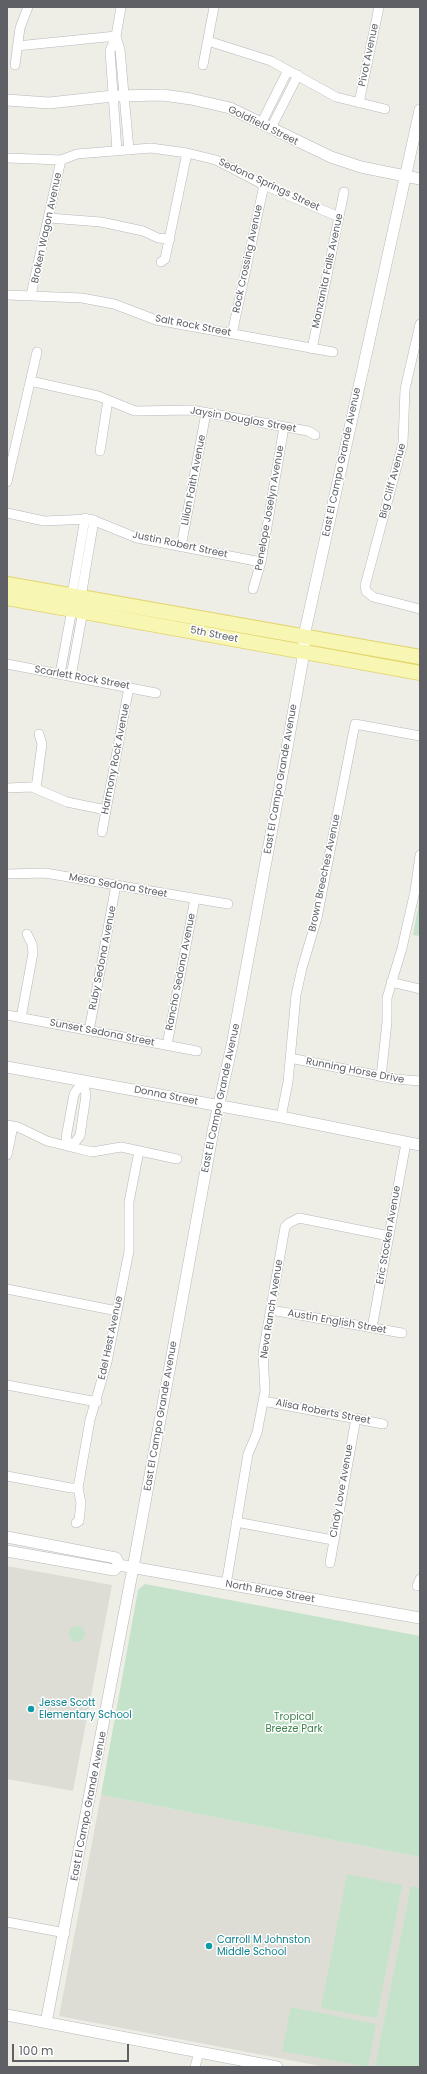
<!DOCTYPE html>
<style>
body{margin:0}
#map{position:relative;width:427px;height:2074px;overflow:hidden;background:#eeeee6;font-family:Poppins,sans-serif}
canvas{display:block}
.frame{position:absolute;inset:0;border:8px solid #5e6065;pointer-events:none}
.scale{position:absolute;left:12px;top:2044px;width:117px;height:18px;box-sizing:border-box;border:2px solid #5e6065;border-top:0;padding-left:5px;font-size:12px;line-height:14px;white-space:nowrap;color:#5e6065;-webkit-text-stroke:3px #fff;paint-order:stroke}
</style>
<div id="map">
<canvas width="427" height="2074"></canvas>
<div class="frame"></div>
<div class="scale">100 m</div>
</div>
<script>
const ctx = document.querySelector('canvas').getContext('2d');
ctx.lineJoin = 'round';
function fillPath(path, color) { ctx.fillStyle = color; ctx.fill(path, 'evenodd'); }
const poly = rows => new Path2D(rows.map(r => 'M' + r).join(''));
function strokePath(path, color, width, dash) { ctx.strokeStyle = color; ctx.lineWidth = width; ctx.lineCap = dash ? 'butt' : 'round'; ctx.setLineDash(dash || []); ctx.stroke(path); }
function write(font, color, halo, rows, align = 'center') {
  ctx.font = font + ' Poppins,sans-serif'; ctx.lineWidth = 3; ctx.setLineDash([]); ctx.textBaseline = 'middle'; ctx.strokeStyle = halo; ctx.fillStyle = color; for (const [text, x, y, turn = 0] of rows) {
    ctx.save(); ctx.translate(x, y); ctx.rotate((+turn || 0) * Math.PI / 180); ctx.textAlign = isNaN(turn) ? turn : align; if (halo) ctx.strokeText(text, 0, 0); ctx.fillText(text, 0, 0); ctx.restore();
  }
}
fillPath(poly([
 [7,1566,112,1585,73,1791,7,1779],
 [101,1795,420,1857,420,2067,325,2067,59,2016]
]), '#deddd5');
fillPath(poly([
 [420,897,420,936,413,935],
 [145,1584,420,1636,420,1857,101,1795,138,1590],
 '69 1634a8 8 0 1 1 16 0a8 8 0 1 1-16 0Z',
 [347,1874,402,1885,377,2018,321,2008],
 [411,1886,420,1888,420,2067,375,2067],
 [291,2007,376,2024,368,2067,282,2051]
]), '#c5e3ca');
const minor = poly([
 [116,36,120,50,129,150],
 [208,41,271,61,336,97,385,109],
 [17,46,116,36],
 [15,65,20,28,28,7],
 [203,65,214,7],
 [359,103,379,7],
 [261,124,288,70],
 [271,128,298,75],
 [117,151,110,51,116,36,121,7],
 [7,158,61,160,77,154,151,148,187,153,216,160,264,185,339,217],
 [49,218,101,222,143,231,158,238,170,239],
 [161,262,165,259,187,153],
 [7,295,82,298,114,304,156,320,333,352],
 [31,295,61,160],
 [420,324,405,389,403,443,365,586,366,591,373,597,420,609],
 [232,334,264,185],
 [312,349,344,192],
 [30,381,98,396,135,411,192,410,308,431,315,435],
 [100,451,108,400],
 [7,482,37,352],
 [7,513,44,521,90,519,137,538,261,562],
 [181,547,206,413],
 [253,589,261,562,284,427],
 [72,595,85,518],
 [81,597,94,520],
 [7,664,156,693],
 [60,674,72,609],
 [71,676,83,611],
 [7,788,32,787,67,802,106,810],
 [36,788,42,744,39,734],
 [102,832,129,687],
 [7,874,45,873,228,904],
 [391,982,420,989],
 [7,1015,197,1051],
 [21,1018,33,953,32,944,27,934],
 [89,1031,116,885],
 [167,1045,195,899],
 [290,1058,395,1079,420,1081],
 [381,1077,387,1022,387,998,402,948,415,891,420,855],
 [83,1081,86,1095,80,1136,71,1147,66,1138,74,1094,83,1081],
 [281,1117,288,1082,296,995,302,968,317,918,355,724,420,736],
 [7,1125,18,1127,47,1141,71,1147,92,1152,121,1147,177,1159],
 [7,1155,13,1126],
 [7,1289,117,1311],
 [271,1310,402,1333],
 [372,1328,406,1143],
 [7,1385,97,1402],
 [263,1401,383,1424],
 [7,1476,71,1488,78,1488],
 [236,1522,333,1540],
 [76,1523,79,1521,81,1503,78,1488,90,1420,107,1362,129,1251,129,1202,139,1151],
 [330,1563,356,1418],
 [226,1585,248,1454,257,1433,265,1391,263,1353,285,1227,289,1223,299,1218,389,1236],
 [417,1586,420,1579],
 [7,1922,65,1933],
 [195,2067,199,2052]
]);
const tertiary = poly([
 [7,100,49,103,113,96,163,95,191,99,230,108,331,157,361,167,420,179],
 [7,1067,281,1117,420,1145],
 [7,1537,116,1558,119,1565],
 [7,1551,114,1570,119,1565,420,1618],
 [7,2015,277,2067],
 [46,2023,133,1568,213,1131,232,1045,287,748,304,652,304,636,420,110]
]);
const primary = poly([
 [7,584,420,657],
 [7,598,420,673]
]);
strokePath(minor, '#b6b7bb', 10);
strokePath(tertiary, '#b6b7bb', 12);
strokePath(primary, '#e3d46b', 16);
strokePath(minor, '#fff', 9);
strokePath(tertiary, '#fff', 11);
strokePath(primary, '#f7f7b3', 14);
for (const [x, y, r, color] of [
 [31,1709,4,"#0f9aa8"],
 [209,1946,4,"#0f9aa8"]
]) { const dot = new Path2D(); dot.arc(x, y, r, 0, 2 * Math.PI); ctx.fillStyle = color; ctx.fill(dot); strokePath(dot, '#fff', 1.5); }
write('10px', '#5e6065', '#fff', [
 ["Pivot Avenue",369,55,-78],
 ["Goldfield Street",263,126,26],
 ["Sedona Springs Street",269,185,25],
 ["Broken Wagon Avenue",47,228,-78],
 ["Rock Crossing Avenue",248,259,-78],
 ["Manzanita Falls Avenue",328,271,-78],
 ["Salt Rock Street",193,326,11],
 ["Jaysin Douglas Street",243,420,10],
 ["East El Campo Grande Avenue",342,462,-78],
 ["Lilian Faith Avenue",194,480,-79],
 ["Big Cliff Avenue",393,481,-75],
 ["Penelope Joselyn Avenue",270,508,-80],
 ["Justin Robert Street",180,545,12],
 ["5th Street",214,635,11],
 ["Scarlett Rock Street",82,678,10],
 ["Harmony Rock Avenue",116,759,-79],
 ["East El Campo Grande Avenue",281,779,-80],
 ["Brown Breeches Avenue",325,873,-78],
 ["Mesa Sedona Street",118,886,10],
 ["Ruby Sedona Avenue",103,958,-79],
 ["Rancho Sedona Avenue",181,972,-79],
 ["Sunset Sedona Street",102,1033,11],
 ["Running Horse Drive",355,1071,11],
 ["Donna Street",166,1096,11],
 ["East El Campo Grande Avenue",221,1098,-78],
 ["Eric Stocken Avenue",389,1235,-80],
 ["Neva Ranch Avenue",272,1309,-81],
 ["Austin English Street",337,1322,10],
 ["Edel Hest Avenue",111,1338,-78],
 ["Alisa Roberts Street",323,1412,11],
 ["East El Campo Grande Avenue",161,1416,-80],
 ["Cindy Love Avenue",342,1491,-80],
 ["North Bruce Street",270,1592,10],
 ["East El Campo Grande Avenue",89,1806,-79]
]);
write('10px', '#0d838f', '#fff', [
 ["Jesse Scott",39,1703],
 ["Elementary School",39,1715],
 ["Carroll M Johnston",217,1940],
 ["Middle School",217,1952]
], 'left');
write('10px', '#3f834d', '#fff', [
 ["Tropical",294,1717],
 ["Breeze Park",294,1729]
]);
</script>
